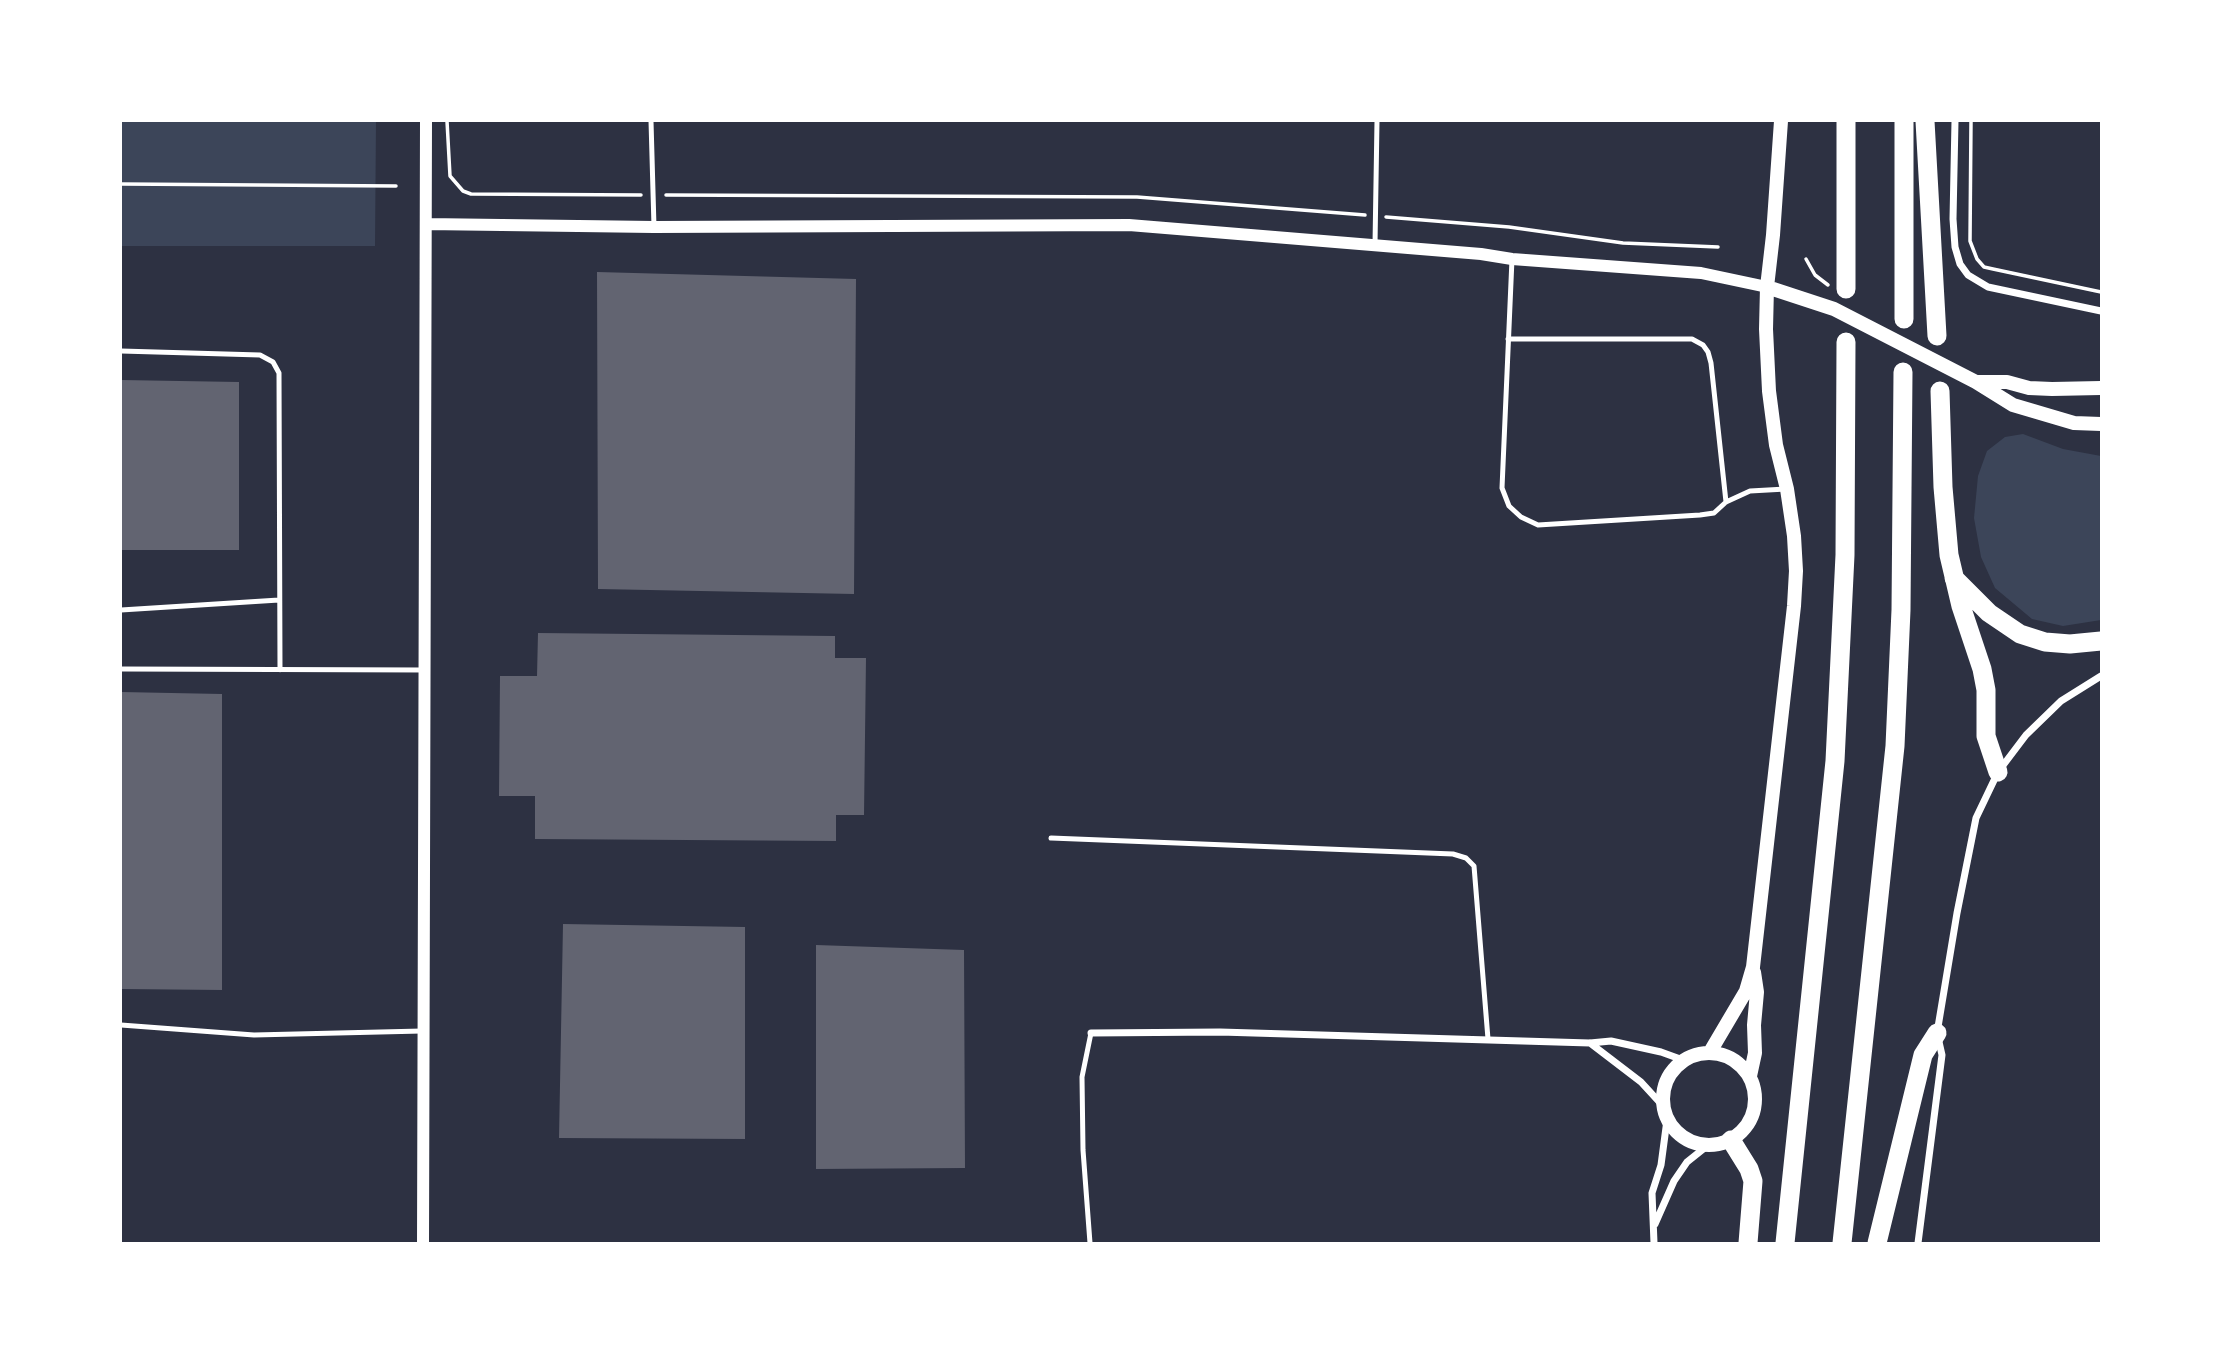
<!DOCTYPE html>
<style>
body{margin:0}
#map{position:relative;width:2222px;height:1364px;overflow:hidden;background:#2d3142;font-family:"Roboto Condensed",sans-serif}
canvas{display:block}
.frame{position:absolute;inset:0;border:122px solid #fff;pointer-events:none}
</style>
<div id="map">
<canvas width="2222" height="1364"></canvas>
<div class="frame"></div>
</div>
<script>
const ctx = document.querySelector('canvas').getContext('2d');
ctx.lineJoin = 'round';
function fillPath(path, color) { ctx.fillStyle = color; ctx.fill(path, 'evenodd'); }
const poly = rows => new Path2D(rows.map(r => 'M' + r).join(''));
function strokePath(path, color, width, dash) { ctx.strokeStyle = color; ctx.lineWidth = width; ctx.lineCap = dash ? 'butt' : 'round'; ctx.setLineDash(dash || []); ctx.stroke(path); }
fillPath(poly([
 [121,121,376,121,375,246,121,246],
 [2023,434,2063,449,2101,456,2101,620,2063,626,2032,619,1995,588,1981,557,1974,518,1978,476,1987,451,2005,437]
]), '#3c4559');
fillPath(poly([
 [597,272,856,279,854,594,598,589],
 [121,380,239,382,239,550,121,550],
 [538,633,835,636,835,658,866,658,864,815,836,815,836,841,535,839,535,796,499,796,500,676,537,676],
 [121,692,222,694,222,990,121,989],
 [563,924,745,927,745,1139,559,1138],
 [816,945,964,950,965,1168,816,1169]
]), '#626471');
strokePath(poly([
 [447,121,450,176,463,191,471,194,641,195],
 [1971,121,1970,241,1977,259,1984,267,1993,269,2101,292],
 [121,184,396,186],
 [666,195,1137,197,1365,215],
 [1386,217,1509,227,1623,243,1718,247],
 [1806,259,1815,275,1828,285]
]), '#fff', 3.5);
strokePath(poly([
 [651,121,654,227],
 [1375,244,1377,121],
 [1512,259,1502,488,1509,506,1521,517,1538,525,1700,515,1714,513,1726,502,1750,491,1786,489],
 [1508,339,1692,339,1703,345,1708,352,1711,363,1726,502],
 [121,351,260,355,273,362,279,373,280,670],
 [121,610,279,600],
 [121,669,425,670],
 [1051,838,1453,854,1466,858,1474,866,1488,1039],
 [121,1025,254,1035,422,1031],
 [1090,1243,1083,1150,1082,1077,1091,1033]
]), '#fff', 5);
strokePath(poly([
 [1955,121,1953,219,1955,247,1960,264,1968,275,1988,287,2101,311],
 [1091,1033,1220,1032,1590,1043,1611,1041,1661,1052,1683,1060],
 [1590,1043,1641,1082,1663,1106],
 [1655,1224,1674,1181,1687,1162,1707,1146],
 [1654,1243,1652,1193,1661,1165,1667,1120],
 [1918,1243,1942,1055,1937,1033,1957,913,1976,818,1998,772,2026,735,2061,701,2101,676]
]), '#fff', 7);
strokePath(poly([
 [426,224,654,227,1129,225,1481,254,1512,259,1701,273,1767,287],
 [423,1243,426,121]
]), '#fff', 12);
strokePath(poly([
 [1767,287,1834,309,1976,382,2013,405,2074,423,2101,424],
 [1978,382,2007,382,2029,388,2052,389,2101,388],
 [1710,1052,1746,991,1753,967,1794,606,1796,571,1794,536,1787,489,1776,445,1769,391,1766,329,1767,287,1773,235,1781,121],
 '1663 1099a46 46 0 1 1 92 0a46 46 0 1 1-92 0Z',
 [1750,1076,1755,1053,1754,1025,1757,992,1754,972]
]), '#fff', 14);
strokePath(poly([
 [1925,121,1937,336],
 [1846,289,1846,121],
 [1904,319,1904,121],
 [1940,391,1943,487,1949,555,1961,606,1982,669,1986,690,1986,736,1998,772],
 [1954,578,1989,613,2020,634,2045,642,2070,644,2101,641],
 [1731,1140,1749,1169,1753,1181,1748,1243],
 [1785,1243,1835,761,1845,555,1846,342],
 [1842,1243,1895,746,1901,610,1903,372],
 [1877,1243,1923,1055,1937,1033]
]), '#fff', 19);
</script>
